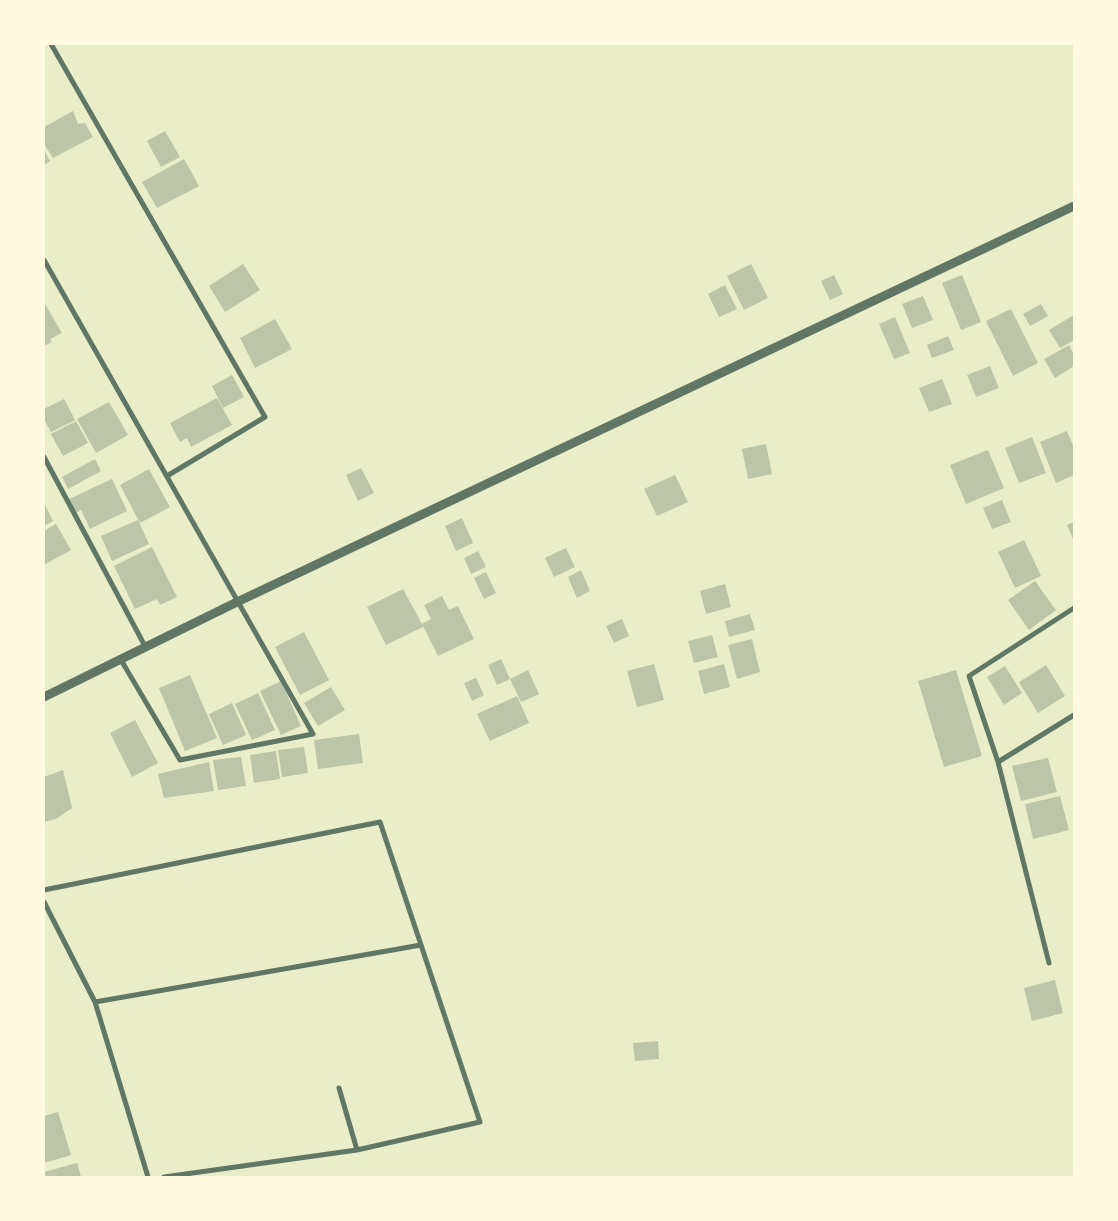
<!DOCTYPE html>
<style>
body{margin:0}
#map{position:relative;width:1118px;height:1221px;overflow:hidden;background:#e9edc9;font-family:Poppins,sans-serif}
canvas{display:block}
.frame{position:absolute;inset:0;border:45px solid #fefae0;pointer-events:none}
</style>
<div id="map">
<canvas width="1118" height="1221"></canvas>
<div class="frame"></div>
</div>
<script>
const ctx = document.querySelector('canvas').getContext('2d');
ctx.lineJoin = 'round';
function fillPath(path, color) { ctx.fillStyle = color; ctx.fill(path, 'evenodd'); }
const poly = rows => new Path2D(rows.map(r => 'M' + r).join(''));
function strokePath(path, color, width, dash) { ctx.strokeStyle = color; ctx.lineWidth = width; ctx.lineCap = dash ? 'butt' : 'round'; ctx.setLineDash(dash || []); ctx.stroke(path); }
fillPath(poly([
 [73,111,78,124,85,123,93,137,53,158,44,144,45,138,44,127],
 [165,131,180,157,161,167,147,141],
 [44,150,50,161,44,165],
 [184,159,199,186,157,208,142,182],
 [243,264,260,290,225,312,209,286],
 [751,264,768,298,744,310,727,276],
 [834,275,843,294,830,300,821,281],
 [962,275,981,322,961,330,942,283],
 [725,285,737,309,719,317,708,294],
 [923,296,933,320,912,328,902,304],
 [44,304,45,304,62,333,50,339,52,342,44,346],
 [1041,304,1048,316,1030,326,1023,314],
 [1011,309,1038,363,1013,376,986,321],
 [1074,315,1074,340,1060,348,1049,330],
 [895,317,910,353,894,359,879,324],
 [275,319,292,349,255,368,240,338],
 [948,336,954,350,932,358,927,345],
 [1069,345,1074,355,1074,366,1055,378,1044,359],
 [990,366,999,388,976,397,967,375],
 [232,375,244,397,223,408,212,386],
 [942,379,952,404,929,412,919,388],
 [217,398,232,425,191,447,187,438,180,442,170,423],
 [64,399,75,420,51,432,44,419,44,409],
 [109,402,128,435,96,453,77,419],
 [76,421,88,443,63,456,51,434],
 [1067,431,1074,448,1074,475,1056,483,1040,442],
 [1032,437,1046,473,1019,483,1005,448],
 [766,444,772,474,748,479,742,449],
 [988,450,1004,488,966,504,950,465],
 [95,459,101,471,68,489,62,477],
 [361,468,374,493,358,501,346,475],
 [149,469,170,507,140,523,120,485],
 [675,475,688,502,657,516,644,489],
 [112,479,127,511,90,529,81,510,76,513,69,499],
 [1002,500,1011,522,992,529,983,508],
 [44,503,53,521,44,526],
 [462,518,473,543,456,551,445,526],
 [138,520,149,544,112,561,101,536],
 [1074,522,1074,541,1067,525],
 [56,524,71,550,44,565,44,531],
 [1024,540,1041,576,1015,588,998,552],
 [152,547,177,597,160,605,157,599,135,609,114,566],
 [566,548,575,567,554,577,545,558],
 [478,551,486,567,471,574,464,558],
 [581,570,590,591,577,598,568,577],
 [486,572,496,593,484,599,474,578],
 [1035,581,1056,610,1029,630,1008,600],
 [725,584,731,607,706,614,700,591],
 [403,589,422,624,431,619,424,605,442,596,449,610,458,606,474,639,438,656,422,624,423,627,386,645,367,607],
 [750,614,755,630,729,637,725,621],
 [622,619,629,636,614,643,606,626],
 [304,632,329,680,300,695,275,647],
 [712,635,718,657,694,663,688,641],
 [752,639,760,672,737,679,728,645],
 [501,659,510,679,497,685,488,665],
 [654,664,664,700,637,707,627,671],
 [724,664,730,687,704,694,698,671],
 [1046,665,1065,696,1038,713,1019,682],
 [1005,666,1022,693,1004,705,987,677],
 [528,670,539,694,521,702,510,679],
 [956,670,982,756,944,767,918,681],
 [190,675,217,738,185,751,159,688],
 [476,678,484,695,472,701,464,683],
 [281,681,301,726,281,735,260,691],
 [331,687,345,710,318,726,304,703],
 [258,693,275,730,252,740,235,704],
 [517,696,529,723,490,741,477,714],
 [232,703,246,735,223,745,209,714],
 [135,720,158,763,132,777,110,733],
 [359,734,363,763,318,769,314,740],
 [304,747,308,773,282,777,278,750],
 [276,751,280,779,254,783,250,755],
 [241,757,246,786,218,790,213,760],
 [1048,758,1057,792,1021,801,1012,766],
 [209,762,214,791,164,798,158,774],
 [63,770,72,808,56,819,44,822,44,777],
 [1060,796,1069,830,1033,839,1025,804],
 [1055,980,1063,1013,1032,1021,1024,988],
 [658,1041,659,1059,635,1061,633,1043],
 [58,1112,71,1155,44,1163,44,1116],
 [77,1163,81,1177,46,1177,44,1172]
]), '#bcc5a7');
strokePath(poly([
 [51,44,265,417,167,476],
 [44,260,313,734,180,760,121,660],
 [44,457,146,648],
 [998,762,1074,715],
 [44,890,380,822,480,1122,357,1150,164,1177],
 [44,902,95,1002,148,1177],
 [1049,963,998,762,969,676,1074,608],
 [95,1002,421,945],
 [339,1088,357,1150]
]), '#617663', 5);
strokePath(poly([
 [44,697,237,602,1074,206]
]), '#617663', 9);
</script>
